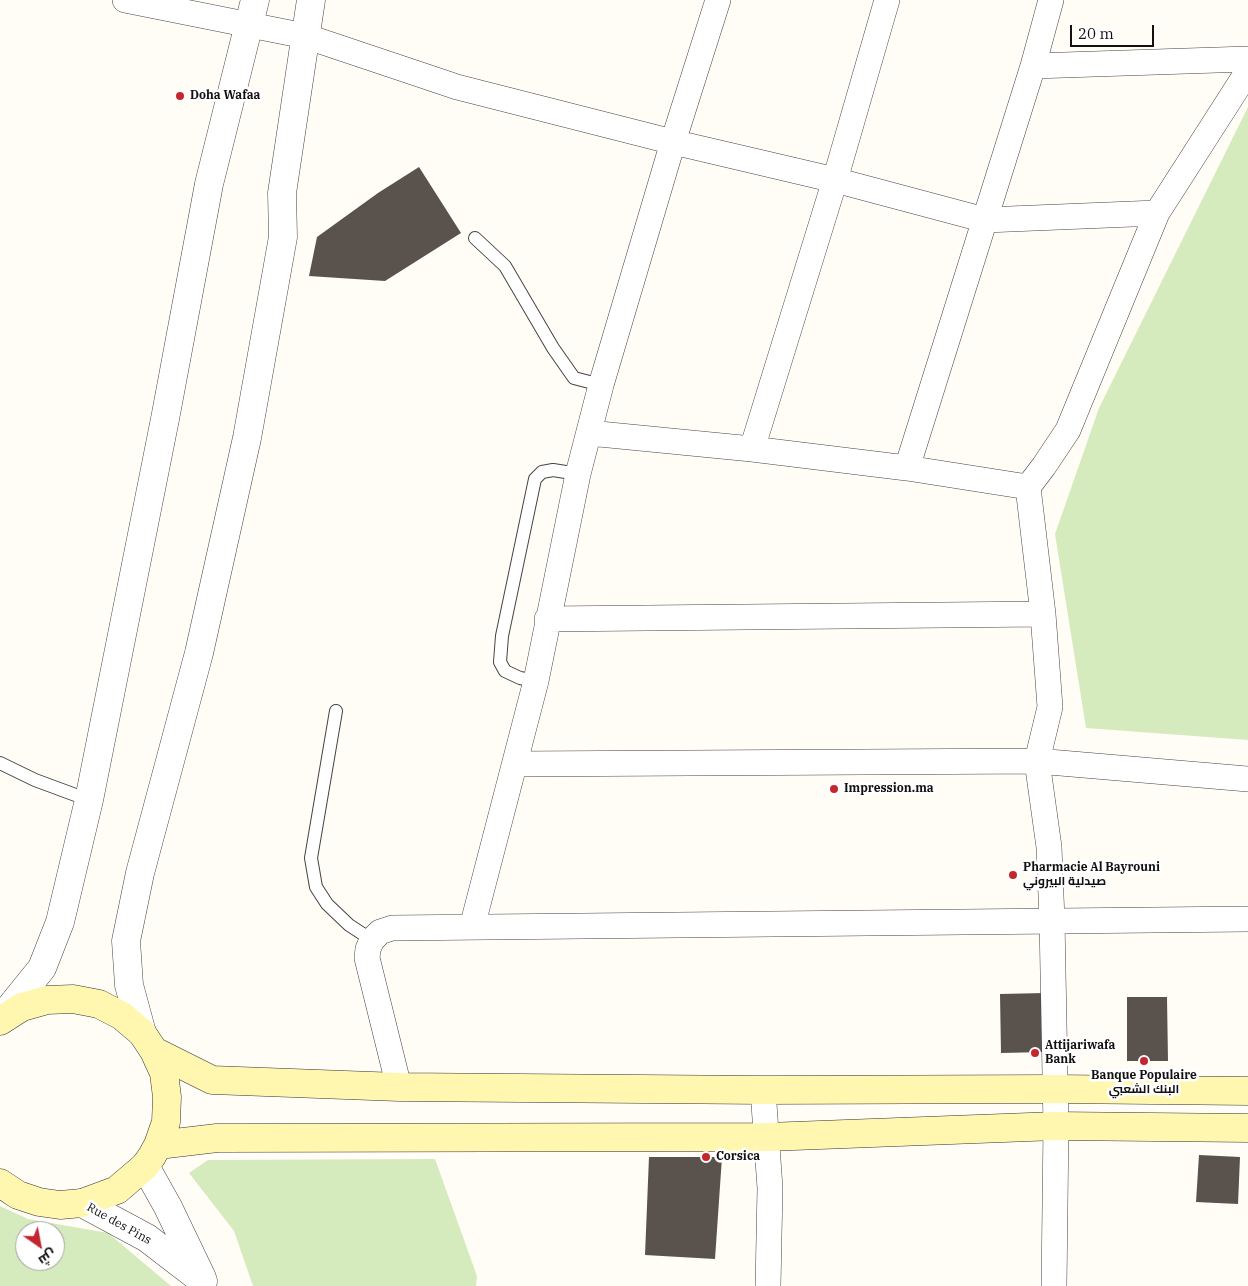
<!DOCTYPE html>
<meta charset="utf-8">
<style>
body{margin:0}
#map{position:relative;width:1248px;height:1286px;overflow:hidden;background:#fffdf5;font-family:"IBM Plex Serif",Cairo,serif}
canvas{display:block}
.north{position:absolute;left:15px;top:1221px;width:50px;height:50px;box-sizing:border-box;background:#fff;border:1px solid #a0a0a0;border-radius:50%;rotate:147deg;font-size:14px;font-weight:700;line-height:20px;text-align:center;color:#111}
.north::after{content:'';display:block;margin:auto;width:18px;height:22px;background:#c4262e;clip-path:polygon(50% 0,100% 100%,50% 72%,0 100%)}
.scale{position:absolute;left:1070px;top:25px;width:84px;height:22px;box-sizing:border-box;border:2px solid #111;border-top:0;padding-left:6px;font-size:15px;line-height:18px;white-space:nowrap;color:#111;-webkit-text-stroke:4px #fff;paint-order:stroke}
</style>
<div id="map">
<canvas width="1248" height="1286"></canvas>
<div class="north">ش</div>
<div class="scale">20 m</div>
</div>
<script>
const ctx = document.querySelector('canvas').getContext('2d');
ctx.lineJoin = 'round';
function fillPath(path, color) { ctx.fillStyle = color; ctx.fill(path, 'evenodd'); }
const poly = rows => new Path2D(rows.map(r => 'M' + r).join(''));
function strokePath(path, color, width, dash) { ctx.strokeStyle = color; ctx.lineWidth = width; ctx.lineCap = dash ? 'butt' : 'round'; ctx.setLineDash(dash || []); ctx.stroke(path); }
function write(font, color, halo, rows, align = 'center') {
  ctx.font = font + ' "IBM Plex Serif",Cairo,serif'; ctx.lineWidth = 5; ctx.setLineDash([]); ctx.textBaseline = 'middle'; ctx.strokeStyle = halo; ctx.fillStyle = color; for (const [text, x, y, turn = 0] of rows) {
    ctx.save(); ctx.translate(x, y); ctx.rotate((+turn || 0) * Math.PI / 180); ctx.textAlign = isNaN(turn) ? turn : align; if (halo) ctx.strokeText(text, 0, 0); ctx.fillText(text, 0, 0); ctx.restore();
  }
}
fillPath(poly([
 [1248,107,1248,740,1086,728,1055,534,1099,408],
 [435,1159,477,1276,476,1286,253,1286,234,1231,189,1173,208,1160],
 [0,1206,28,1219,108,1233,171,1286,0,1286],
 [25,1231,55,1231,55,1261,25,1261]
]), '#d5ebbd');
fillPath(poly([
 [419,167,461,233,385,281,309,276,317,237,378,193],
 [1045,993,1045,1052,1001,1053,1000,994],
 [1127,997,1167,997,1168,1061,1127,1061],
 [1199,1155,1240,1157,1238,1204,1196,1202],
 [649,1157,722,1157,715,1259,645,1255]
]), '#5a524d');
const service = poly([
 [475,238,505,266,553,348,574,378,601,385],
 [536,681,520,678,505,671,500,662,502,636,535,479,542,472,553,470,578,474],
 [336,711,311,858,316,887,327,904,349,925,372,940],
 [0,763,35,780,89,800]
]);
const minor = poly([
 [125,0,305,36,457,87,673,142,835,180,985,220,1157,213],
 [1033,66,1248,59],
 [589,433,752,449,907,468,1028,487,1044,466,1068,430,1157,213,1248,71],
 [752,449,835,180,887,0],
 [907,468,1033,66,1051,0],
 [1028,487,1043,614,1050,707,1037,761,1049,847,1052,920,1056,1126,1054,1286],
 [547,619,1043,614],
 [515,764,1037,761,1248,779],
 [472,927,536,681,578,474,601,385,673,142,718,0],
 [399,1087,367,958,368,949,372,940,380,932,392,928,1248,919],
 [763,1090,770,1188,768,1286]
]);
const tertiary = poly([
 [0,1020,42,968,60,922,89,800,165,419,209,184,255,0],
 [142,1033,129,985,126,941,140,873,199,653,247,438,283,237,282,193,311,0],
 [145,1166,168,1207,202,1278],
 [82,1203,147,1238,203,1281]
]);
const secondary = poly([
 [0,1021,22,1007,47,1000,73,999,99,1004,122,1016,142,1033,154,1051,164,1073,167,1097,166,1122,158,1145,152,1156,145,1166,117,1190,82,1203,60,1205,39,1202,18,1195,0,1183],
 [154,1051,212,1080,399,1087,763,1090,1055,1089,1248,1091],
 [158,1145,217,1138,767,1137,1056,1126,1248,1128]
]);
strokePath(service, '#444', 14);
strokePath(minor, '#444', 26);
strokePath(tertiary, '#444', 29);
strokePath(secondary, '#333', 29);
strokePath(service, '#fff', 12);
strokePath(minor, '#fff', 25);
strokePath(tertiary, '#fff', 28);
strokePath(secondary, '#fff6b0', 28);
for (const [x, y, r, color] of [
 [180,96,5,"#c4262e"],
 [834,789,5,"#c4262e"],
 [1013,875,5,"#c4262e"],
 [1035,1053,5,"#c4262e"],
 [1144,1061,5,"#c4262e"],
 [706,1157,5,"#c4262e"]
]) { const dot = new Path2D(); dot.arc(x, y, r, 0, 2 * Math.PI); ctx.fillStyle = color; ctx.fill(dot); strokePath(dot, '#fff', 2); }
write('bold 12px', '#111', '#fff', [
 ["Doha Wafaa",190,96],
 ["Impression.ma",844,789],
 ["Pharmacie Al Bayrouni",1023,868],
 ["صيدلية البيروني",1023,882],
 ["Attijariwafa",1045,1046],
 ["Bank",1045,1060],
 ["Banque Populaire",1144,1076,"center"],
 ["البنك الشعبي",1144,1090,"center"],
 ["Corsica",716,1157]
], 'left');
write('12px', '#111', '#fff', [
 ["Rue des Pins",119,1224,29]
]);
</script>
